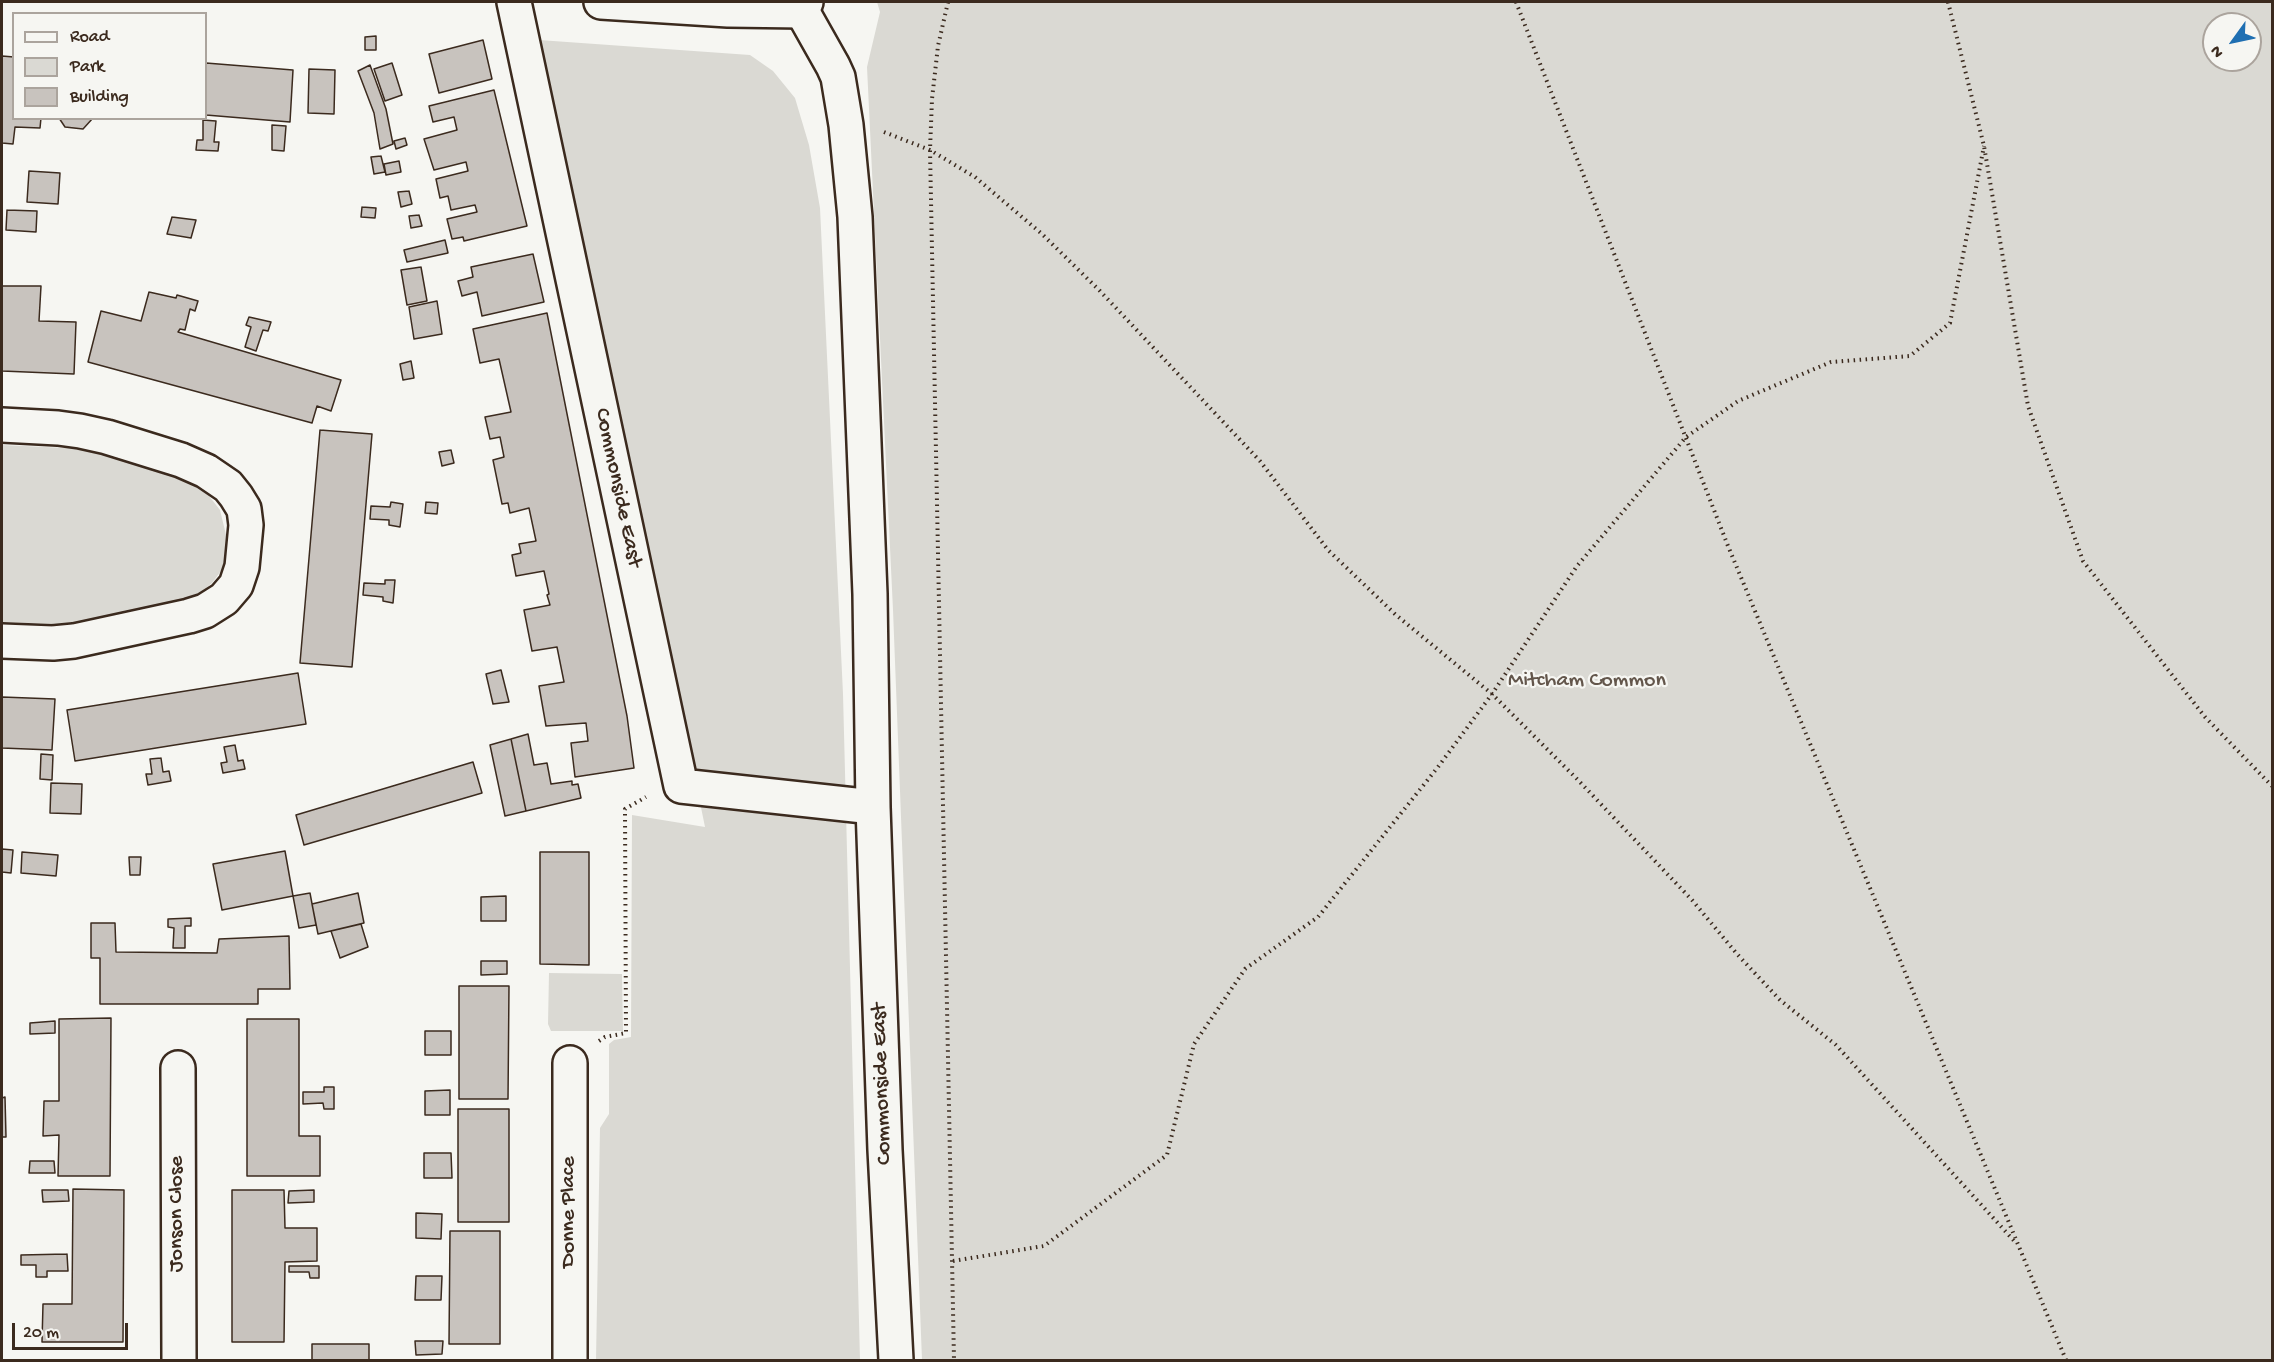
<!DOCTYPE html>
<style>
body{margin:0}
#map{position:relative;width:2274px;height:1362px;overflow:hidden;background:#f6f6f2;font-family:"Gochi Hand",sans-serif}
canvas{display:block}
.frame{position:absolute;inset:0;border:3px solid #3b2a1e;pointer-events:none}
.legend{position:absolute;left:12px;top:12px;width:195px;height:108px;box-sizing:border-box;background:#f6f6f2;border:2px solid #aba49d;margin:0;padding:8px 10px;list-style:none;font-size:18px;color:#3b2a1e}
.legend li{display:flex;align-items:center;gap:12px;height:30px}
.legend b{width:30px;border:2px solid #aba49d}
.north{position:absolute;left:2202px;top:12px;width:60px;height:60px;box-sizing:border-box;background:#f6f6f2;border:2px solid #aba49d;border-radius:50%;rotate:237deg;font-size:16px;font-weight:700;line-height:24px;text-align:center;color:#3b2a1e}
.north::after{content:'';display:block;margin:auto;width:21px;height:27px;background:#1f6fb2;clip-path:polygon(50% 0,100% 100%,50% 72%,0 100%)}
.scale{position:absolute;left:12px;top:1323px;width:116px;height:27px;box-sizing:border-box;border:3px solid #3b2a1e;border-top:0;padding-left:8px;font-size:18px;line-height:21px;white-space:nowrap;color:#3b2a1e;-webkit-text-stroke:4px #f6f6f2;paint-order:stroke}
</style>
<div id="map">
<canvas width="2274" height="1362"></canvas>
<div class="frame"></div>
<ul class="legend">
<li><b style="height:8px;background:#f6f6f2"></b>Road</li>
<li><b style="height:16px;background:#dad9d3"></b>Park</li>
<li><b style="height:16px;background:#c8c3be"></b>Building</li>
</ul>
<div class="north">N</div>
<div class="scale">20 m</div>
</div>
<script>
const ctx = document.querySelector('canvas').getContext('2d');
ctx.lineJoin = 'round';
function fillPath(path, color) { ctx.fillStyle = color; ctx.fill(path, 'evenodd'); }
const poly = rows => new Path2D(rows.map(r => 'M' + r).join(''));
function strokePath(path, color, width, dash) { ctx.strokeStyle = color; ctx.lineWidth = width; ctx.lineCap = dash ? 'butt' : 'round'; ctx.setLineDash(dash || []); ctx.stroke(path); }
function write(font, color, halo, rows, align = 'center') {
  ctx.font = font + ' "Gochi Hand",sans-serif'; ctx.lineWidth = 4.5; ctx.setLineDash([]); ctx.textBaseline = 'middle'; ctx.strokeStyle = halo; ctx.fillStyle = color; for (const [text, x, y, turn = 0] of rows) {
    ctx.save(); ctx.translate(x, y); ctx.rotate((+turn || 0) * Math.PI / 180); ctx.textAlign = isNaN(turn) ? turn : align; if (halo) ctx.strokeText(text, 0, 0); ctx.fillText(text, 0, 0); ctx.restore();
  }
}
fillPath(poly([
 [877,2,2272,2,2272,1360,922,1360,893,610,867,67,880,12],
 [2214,24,2250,24,2250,60,2214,60],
 [539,40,750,55,773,71,795,98,809,145,820,208,843,694,860,1360,596,1360,600,1128,609,1114,609,1044,614,1040,631,1037,632,815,705,827,644,528],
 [68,442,161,472,195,485,209,496,220,510,228,543,226,558,221,571,212,583,200,593,185,600,62,630,57,624,2,622,2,445,66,448],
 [549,973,622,974,623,1031,551,1031,548,1024]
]), '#dad9d3');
const building = poly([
 [376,36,376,50,365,50,365,37,376,36],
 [483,40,492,79,439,93,429,54,483,40],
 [2,56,14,57,14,118,41,118,40,128,15,127,13,144,2,143,2,56],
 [206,63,293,70,290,122,206,115,206,63],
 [392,63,402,95,385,101,374,69,392,63],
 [370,65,386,109,393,144,380,149,374,113,358,71,370,65],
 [309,69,335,70,334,114,308,113,309,69],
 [494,90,527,226,464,241,463,237,452,239,447,219,477,212,475,205,451,210,448,196,440,198,436,179,468,171,466,162,434,170,424,139,457,130,454,117,433,122,429,106,494,90],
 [59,118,93,118,83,129,65,127,59,118],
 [203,120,216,121,214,142,219,142,218,151,196,150,197,140,203,140,203,120],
 [272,125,286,126,284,151,272,150,272,125],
 [405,138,407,145,396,149,394,141,405,138],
 [381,156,385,172,374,174,371,157,381,156],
 [399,161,401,172,386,175,384,164,399,161],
 [29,171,60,173,58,204,27,202,29,171],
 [409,191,412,204,401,207,398,192,409,191],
 [362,207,376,208,375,218,361,217,362,207],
 [7,210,37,211,36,232,6,230,7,210],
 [419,215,422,226,411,228,409,216,419,215],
 [172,217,196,220,191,238,167,234,172,217],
 [445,240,448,253,407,262,404,250,445,240],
 [533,254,544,302,482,316,477,292,462,296,458,281,473,277,471,267,533,254],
 [421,267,427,301,407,305,401,270,421,267],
 [2,286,41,286,39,321,76,322,74,374,2,371,2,286],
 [149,292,176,298,177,295,198,301,195,311,190,309,185,330,180,329,178,332,341,380,331,411,317,406,312,423,88,362,101,311,141,321,149,292],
 [437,301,442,334,414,339,409,307,437,301],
 [547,313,627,716,634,768,575,777,571,743,588,741,586,723,546,726,539,686,564,682,557,647,532,651,524,610,550,605,547,595,549,594,544,571,516,576,512,555,521,553,519,544,536,541,529,508,510,513,508,503,502,504,493,460,504,457,500,437,490,439,485,417,511,412,499,359,480,363,473,329,547,313],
 [249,317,271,322,268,331,263,330,256,351,245,347,251,327,246,325,249,317],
 [411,361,414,378,403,380,400,364,411,361],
 [320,430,372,434,352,667,300,663,320,430],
 [451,450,454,463,442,466,439,452,451,450],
 [391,502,403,504,400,527,389,525,389,520,370,519,371,506,390,507,391,502],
 [426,502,438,503,437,514,425,513,426,502],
 [385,580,395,580,393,603,383,601,383,597,363,595,364,583,385,584,385,580],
 [501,670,509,702,493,704,486,674,501,670],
 [298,673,306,724,75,761,67,710,298,673],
 [2,697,55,699,52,750,2,748,2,697],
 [528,734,534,765,547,763,551,784,572,781,572,785,578,784,581,798,526,811,511,739,528,734],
 [511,739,526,811,505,816,490,745,511,739],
 [235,745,238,761,243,760,245,769,223,773,221,763,227,762,224,747,235,745],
 [41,754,53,755,52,780,40,779,41,754],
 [161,758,163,772,169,771,171,781,148,785,146,774,152,774,150,759,161,758],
 [473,762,482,793,304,845,296,815,473,762],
 [51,783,82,784,81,814,50,813,51,783],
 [2,849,13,850,11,873,2,872,2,849],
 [285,851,293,896,222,910,213,864,285,851],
 [22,852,58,855,56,876,21,873,22,852],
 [540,852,589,852,589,965,540,964,540,852],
 [129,857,141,857,140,875,130,875,129,857],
 [310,893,316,925,299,928,293,896,310,893],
 [358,893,364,923,318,934,312,904,358,893],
 [506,896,506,921,481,921,481,897,506,896],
 [191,918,191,926,185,926,185,948,173,948,174,928,168,927,168,919,191,918],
 [91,923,115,923,116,952,217,953,219,939,289,936,290,989,258,989,258,1004,100,1004,100,958,91,958,91,923],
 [361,924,368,947,340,958,331,931,361,924],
 [481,961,507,961,507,974,481,975,481,961],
 [459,986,509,986,508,1099,459,1099,459,986],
 [111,1018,110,1176,58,1176,59,1135,43,1136,44,1101,59,1101,59,1019,111,1018],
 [247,1019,299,1019,299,1136,320,1136,320,1176,247,1176,247,1019],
 [55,1021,55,1033,30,1034,30,1023,55,1021],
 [425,1031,451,1031,451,1055,425,1055,425,1031],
 [324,1087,334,1087,334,1109,324,1109,323,1103,303,1104,303,1092,324,1092,324,1087],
 [450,1090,450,1115,425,1115,425,1091,450,1090],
 [5,1097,6,1137,2,1137,2,1098,5,1097],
 [458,1109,509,1109,509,1222,458,1222,458,1109],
 [424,1153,451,1153,452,1178,424,1178,424,1153],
 [30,1161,54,1161,55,1173,29,1173,30,1161],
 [73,1189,124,1190,123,1342,42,1342,43,1304,72,1304,73,1189],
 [42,1190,68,1190,69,1201,43,1202,42,1190],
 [232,1190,284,1190,285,1228,317,1228,317,1261,285,1262,284,1342,232,1342,232,1190],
 [314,1190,314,1202,288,1203,289,1191,314,1190],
 [416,1213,442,1214,441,1239,416,1238,416,1213],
 [450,1231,500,1231,500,1344,449,1344,450,1231],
 [67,1254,68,1271,47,1271,47,1277,36,1277,36,1265,21,1265,21,1255,67,1254],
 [289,1266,319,1266,319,1278,310,1278,309,1272,289,1272,289,1266],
 [416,1276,442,1276,441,1300,415,1300,416,1276],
 [415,1341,443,1341,442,1354,416,1355,415,1341],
 [312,1344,369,1344,369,1360,312,1360,312,1344]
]);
fillPath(building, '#c8c3be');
strokePath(building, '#3b2a1e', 1.5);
const minor = poly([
 [514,2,681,786,873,807],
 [802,11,833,66,838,77,846,125,855,217,870,594,873,807,885,1150,896,1360],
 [2,425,58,428,80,431,107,437,181,460,206,471,228,486,236,496,244,509,246,525,242,567,236,585,224,599,205,611,189,616,74,641,53,643,2,641],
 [570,1063,570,1360],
 [178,1068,179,1360]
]);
const major = poly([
 [601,2,728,10,802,11,806,2]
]);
strokePath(minor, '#3b2a1e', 38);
strokePath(major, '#3b2a1e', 38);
strokePath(poly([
 [948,2,938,46,932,99,930,150,954,1360],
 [1516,2,1728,546,2066,1360],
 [1948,2,1984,146,2028,406,2083,561,2205,717,2272,786],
 [884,132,930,150,975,177,1042,234,1100,291,1260,461,1328,550,1396,615,1492,694,1578,780,1692,900,1737,954,1780,1000,1836,1045,2016,1243],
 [599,1041,605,1037,626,1033,625,809,646,797],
 [953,1261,1044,1246,1167,1155,1194,1044,1245,969,1318,917,1438,767,1492,694,1577,566,1686,437,1738,401,1831,362,1910,356,1950,323,1984,146]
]), '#3b2a1e', 4, [1.5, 4.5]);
strokePath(minor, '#f6f6f2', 33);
strokePath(major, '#f6f6f2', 33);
write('22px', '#3b2a1e', '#f6f6f2', [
 ["Commonside East",617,488,78],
 ["Commonside East",883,1084,-92],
 ["Donne Place",570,1212,-90],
 ["Jonson Close",178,1214,-90]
]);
write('22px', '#63564b', '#f6f6f2', [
 ["Mitcham Common",1587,682]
]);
</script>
